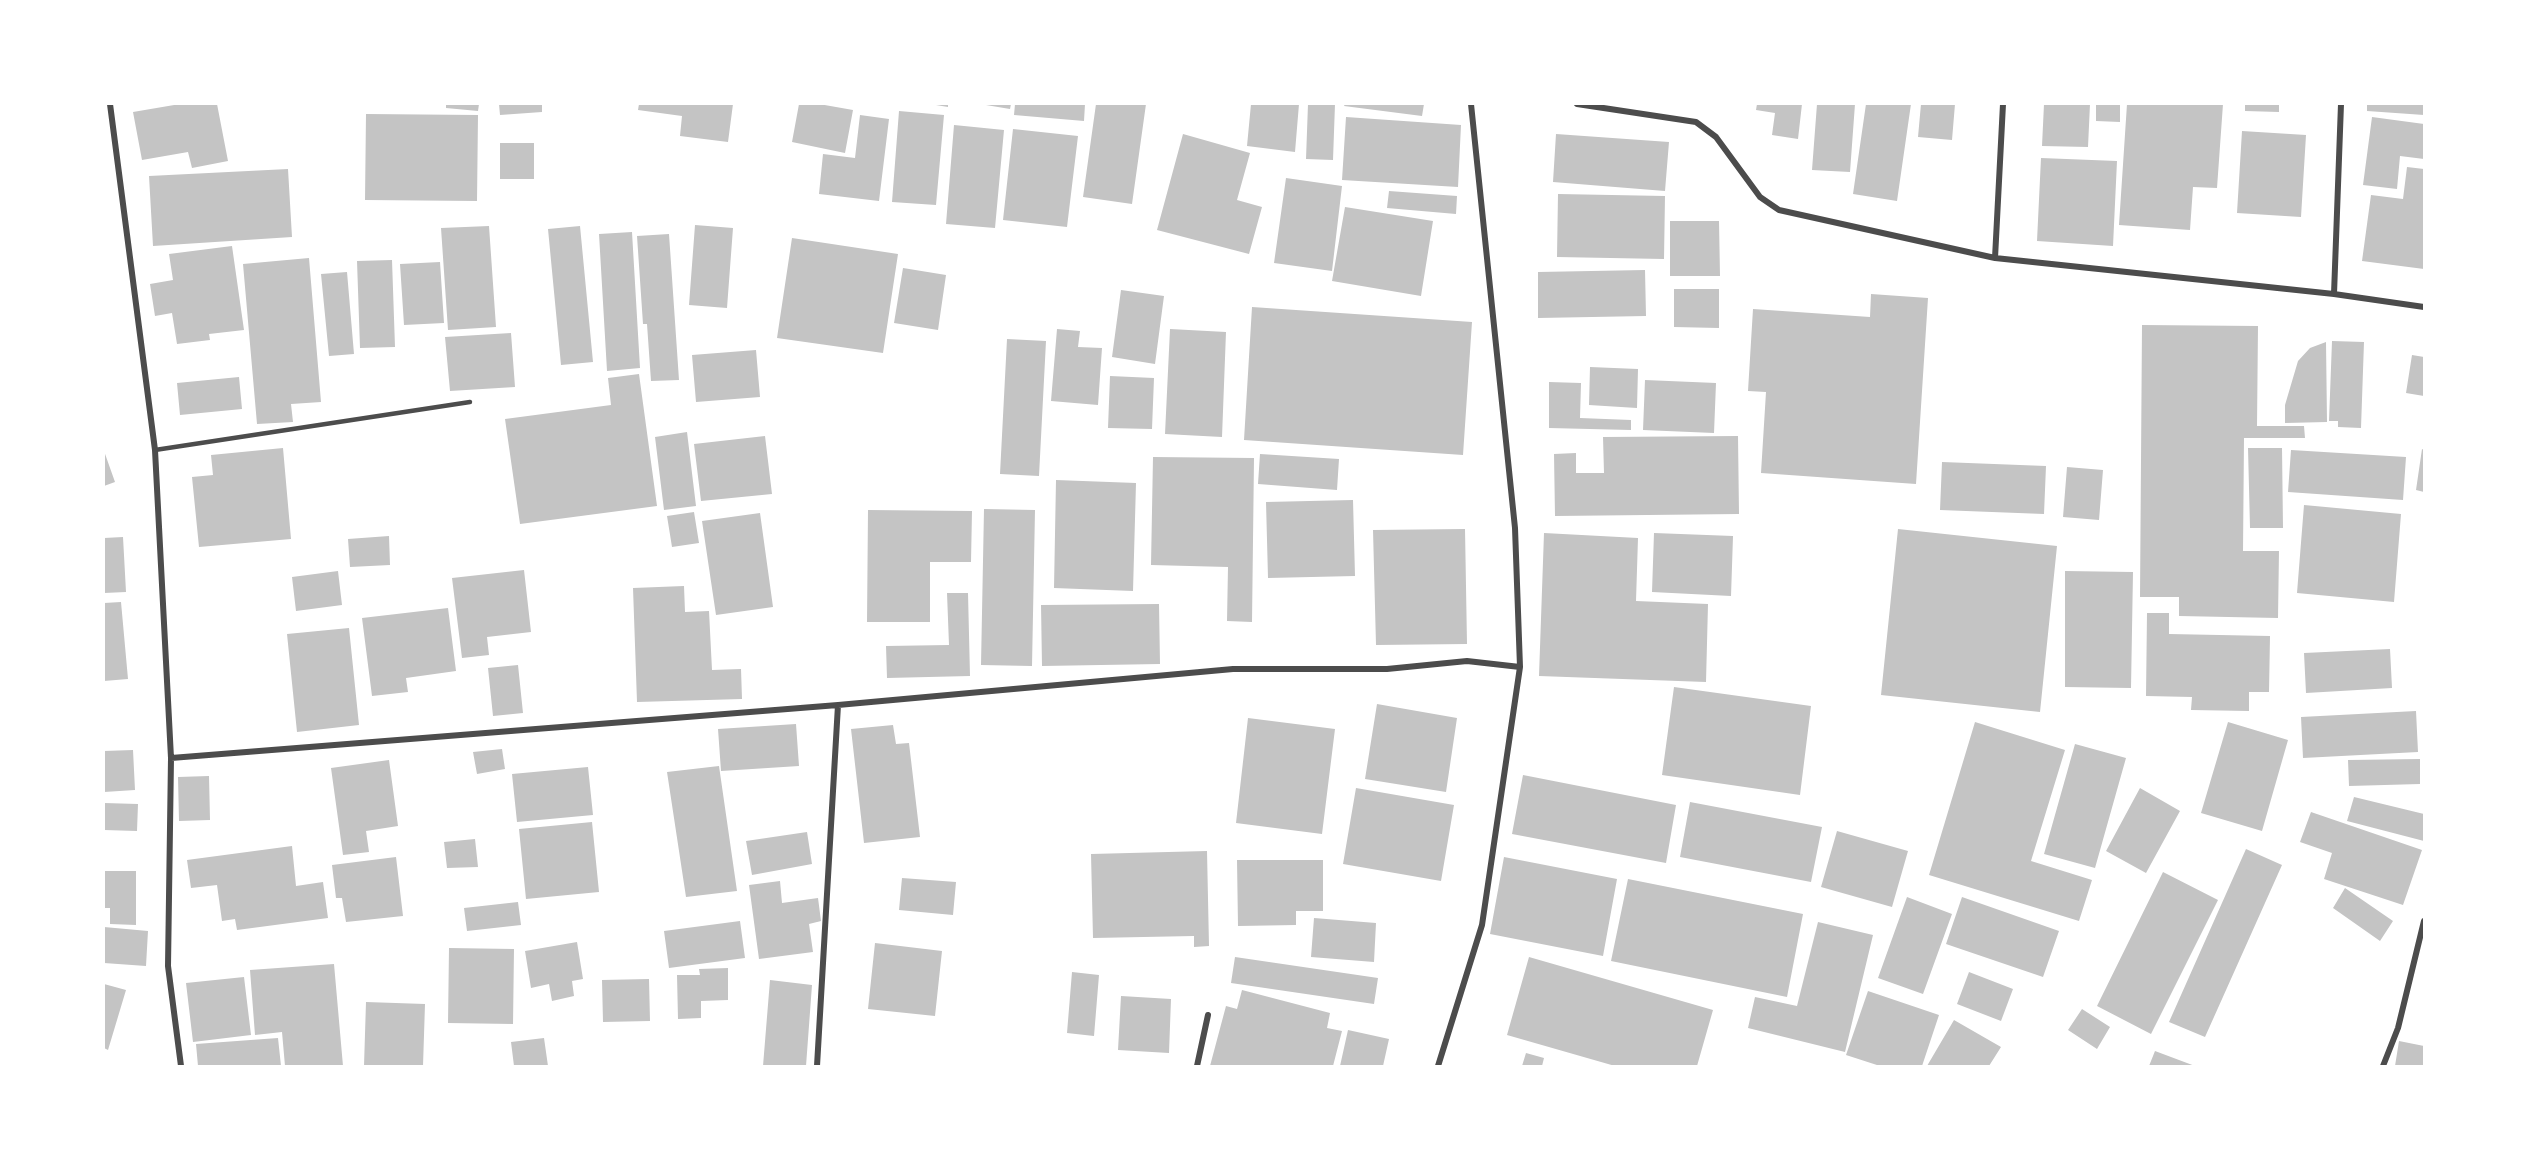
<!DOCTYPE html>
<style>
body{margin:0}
#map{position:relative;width:2528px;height:1170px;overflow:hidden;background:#fff;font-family:Barlow,sans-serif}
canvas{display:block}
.frame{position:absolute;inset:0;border:105px solid #fff;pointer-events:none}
</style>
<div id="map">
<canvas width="2528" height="1170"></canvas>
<div class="frame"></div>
</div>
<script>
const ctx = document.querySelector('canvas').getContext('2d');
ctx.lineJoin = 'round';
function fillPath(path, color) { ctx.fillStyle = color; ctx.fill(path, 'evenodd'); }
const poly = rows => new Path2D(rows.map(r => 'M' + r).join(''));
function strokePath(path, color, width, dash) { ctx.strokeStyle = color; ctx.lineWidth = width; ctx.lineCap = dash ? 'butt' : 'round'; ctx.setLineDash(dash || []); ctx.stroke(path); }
fillPath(poly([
 [180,104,217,104,228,161,192,168,188,152,142,160,133,112],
 [446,104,479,104,478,111,446,108],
 [499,104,542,104,542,112,500,115],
 [639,104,733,104,728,142,680,136,682,116,638,110],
 [799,104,819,104,853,110,845,153,792,142],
 [930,104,948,104,948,107],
 [980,104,1011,104,1010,109],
 [1015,104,1085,104,1084,121,1014,115],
 [1096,104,1146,104,1132,204,1083,197],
 [1251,104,1299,104,1295,152,1247,146],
 [1308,104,1335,104,1333,160,1306,159],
 [1345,104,1424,104,1422,116,1344,106],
 [1757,104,1802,104,1798,139,1772,135,1775,113,1756,110],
 [1817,104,1855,104,1850,172,1812,170],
 [1866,104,1911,104,1897,201,1853,194],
 [1921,104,1955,104,1952,140,1918,137],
 [2044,104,2090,104,2088,147,2042,146],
 [2096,104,2120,104,2120,122,2096,121],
 [2127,104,2223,104,2217,188,2193,187,2190,230,2119,225],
 [2245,104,2279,104,2279,112,2245,111],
 [2367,104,2424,104,2424,115,2367,111],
 [899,111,944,115,936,205,892,202],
 [366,114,478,115,477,201,365,200],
 [860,115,889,119,879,201,819,194,823,154,855,158],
 [1346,117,1461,125,1458,187,1342,180],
 [2372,117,2424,124,2424,159,2400,156,2397,189,2363,185],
 [954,125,1004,130,995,228,946,224],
 [1013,129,1078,136,1067,227,1003,220],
 [2242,131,2306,135,2301,217,2237,213],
 [1183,134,1250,153,1237,200,1262,207,1249,254,1157,230],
 [1556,134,1669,142,1665,191,1553,182],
 [500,143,534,143,534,179,500,179],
 [2041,158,2117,161,2113,246,2037,241],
 [2407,167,2424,169,2424,269,2362,261,2371,195,2403,199],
 [288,169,292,237,153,246,149,176],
 [1286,178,1342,186,1332,271,1274,263],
 [1389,191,1457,196,1456,214,1387,208],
 [1558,194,1665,196,1664,259,1557,257],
 [1345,207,1433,221,1421,296,1332,281],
 [1670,221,1719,221,1720,276,1670,276],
 [695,225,733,228,727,308,689,305],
 [489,226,496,327,448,330,441,228],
 [580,226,593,362,561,365,548,229],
 [632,232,640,368,607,371,599,234],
 [669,234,679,380,651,381,647,324,643,324,637,236],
 [792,238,898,254,883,353,777,338],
 [232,246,244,330,209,334,210,340,177,344,172,313,155,316,150,284,173,280,169,254],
 [309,258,321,402,291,404,293,422,257,424,243,264],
 [392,260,395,347,360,348,357,261],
 [440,262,444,323,404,325,400,264],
 [903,268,946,275,938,330,894,323],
 [1645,270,1646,316,1538,318,1538,272],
 [347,272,354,354,329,356,321,274],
 [1674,289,1719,289,1719,328,1674,327],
 [1121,290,1164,296,1155,364,1112,357],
 [1871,294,1928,298,1916,484,1761,473,1766,392,1748,391,1753,309,1870,317],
 [1252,307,1472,322,1463,455,1244,440],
 [2142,325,2258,326,2257,426,2304,426,2305,438,2244,438,2243,551,2279,551,2278,618,2179,616,2179,597,2140,597],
 [1057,329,1080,331,1078,347,1102,348,1098,405,1051,401],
 [1170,329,1226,332,1222,437,1165,434],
 [511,333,515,387,450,391,445,337],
 [1007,339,1046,341,1039,476,1000,474],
 [2332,341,2364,342,2361,428,2338,427,2338,421,2329,421],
 [2326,342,2327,422,2285,423,2285,405,2298,361,2310,348],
 [756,350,760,397,696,402,692,355],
 [2412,355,2424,357,2424,396,2406,393],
 [1590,367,1638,369,1637,408,1589,405],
 [639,374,657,506,520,524,505,419,611,405,608,378],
 [1110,376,1154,378,1152,429,1108,428],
 [239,377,242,409,180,415,177,383],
 [1645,380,1716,383,1714,433,1643,430],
 [1549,382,1581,383,1580,418,1631,420,1631,430,1549,428],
 [687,432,696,506,664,510,655,437],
 [765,436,772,494,701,501,694,444],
 [1738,436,1739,514,1555,516,1554,454,1576,453,1576,473,1604,473,1603,437],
 [283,448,291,539,199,547,192,477,213,475,211,455],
 [2248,448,2282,448,2283,528,2250,528],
 [2422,449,2424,450,2424,492,2416,490],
 [2291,450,2406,457,2403,500,2288,492],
 [104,451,115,482,104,486],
 [1260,454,1339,459,1337,490,1258,484],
 [1153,457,1254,458,1252,622,1227,621,1228,567,1151,565],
 [1942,462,2046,466,2044,514,1940,510],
 [2067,467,2103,470,2099,520,2063,517],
 [1056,480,1136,483,1133,591,1054,588],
 [1353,500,1355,576,1268,578,1266,502],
 [2304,505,2401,514,2394,602,2297,593],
 [984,509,1035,510,1032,666,981,665],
 [868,510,972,511,971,562,930,562,930,622,867,622],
 [694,512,699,543,672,547,667,516],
 [760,513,773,607,716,615,702,521],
 [1465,529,1467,644,1376,645,1373,530],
 [1898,529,2057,546,2040,712,1881,695],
 [1544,533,1638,538,1636,601,1708,604,1706,682,1539,676],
 [1654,533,1733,536,1731,596,1652,592],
 [389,536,390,565,350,567,348,539],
 [123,537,126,592,104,593,104,538],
 [524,570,531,632,487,637,489,655,462,658,452,578],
 [338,571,342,605,296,611,292,577],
 [2065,571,2133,572,2131,688,2065,687],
 [684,586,685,612,709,611,712,670,741,669,742,699,637,702,633,588],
 [947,593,968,593,970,676,887,678,886,646,949,645],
 [121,602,128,679,104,681,104,603],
 [1159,604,1160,664,1042,666,1041,605],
 [448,608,456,671,406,678,408,692,372,696,362,618],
 [2147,613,2169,613,2169,634,2270,636,2269,692,2249,692,2249,711,2191,710,2192,697,2146,696],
 [349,628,359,725,297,732,287,634],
 [2390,649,2392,688,2306,693,2304,653],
 [518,665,523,713,493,716,488,668],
 [1674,687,1811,706,1800,795,1662,775],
 [1377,704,1457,718,1446,792,1365,779],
 [2416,711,2418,752,2303,758,2301,717],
 [1248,718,1335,729,1322,834,1236,823],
 [1975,722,2065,750,2031,861,2092,880,2079,921,1929,875],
 [2228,722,2288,740,2262,831,2201,813],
 [796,724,799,766,721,771,718,729],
 [893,725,896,744,909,743,920,837,864,843,851,729],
 [2075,744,2126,758,2095,868,2044,854],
 [502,749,505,769,477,774,473,752],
 [133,750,135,790,104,792,104,751],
 [2420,759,2420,784,2349,786,2348,760],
 [389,760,398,826,366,831,369,852,343,855,331,768],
 [719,766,737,891,686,897,667,772],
 [588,767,593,815,517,822,512,774],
 [1523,775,1676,805,1666,863,1512,834],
 [209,776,210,820,179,821,178,777],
 [1356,788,1454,805,1441,881,1343,864],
 [2140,788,2180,811,2146,873,2106,851],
 [2354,797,2424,814,2424,841,2347,821],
 [1690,802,1822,827,1811,882,1680,857],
 [104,803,138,804,137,831,104,830],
 [2311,812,2422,850,2403,905,2324,879,2332,853,2300,842],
 [592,822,599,892,526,899,519,829],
 [1837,831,1908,851,1892,907,1821,887],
 [807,832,812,864,752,875,746,841],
 [475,839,478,867,447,868,444,842],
 [292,846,296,886,323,882,328,918,237,930,235,919,222,921,217,885,191,888,187,860],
 [2246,849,2282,865,2205,1037,2169,1022],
 [1207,851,1209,946,1194,947,1194,936,1093,938,1091,854],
 [396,857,403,916,346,922,342,898,336,898,332,865],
 [1504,857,1617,879,1603,956,1490,934],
 [1237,860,1323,860,1323,911,1296,911,1296,925,1238,926],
 [104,871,136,871,136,925,110,924,110,908,104,908],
 [2163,872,2218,900,2151,1034,2097,1006],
 [902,878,956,882,953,915,899,910],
 [1628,879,1803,914,1787,997,1611,961],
 [780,881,782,903,818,898,821,921,809,924,813,952,759,959,749,885],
 [2345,888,2393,921,2380,941,2333,908],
 [1907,897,1952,914,1923,994,1878,978],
 [1962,897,2059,931,2043,977,1946,944],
 [518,902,521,925,467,931,464,908],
 [1314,918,1376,923,1374,962,1311,957],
 [740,921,745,958,669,968,664,931],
 [1818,922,1873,935,1845,1052,1748,1028,1755,997,1797,1006],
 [104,927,148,931,146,966,104,963],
 [577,942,583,979,572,981,574,996,552,1001,549,984,531,988,525,951],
 [875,943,942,951,935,1016,868,1009],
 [449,948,514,949,513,1024,448,1023],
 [1235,957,1378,978,1374,1004,1231,983],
 [1529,957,1713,1010,1697,1066,1615,1066,1507,1035],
 [334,964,343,1066,285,1066,282,1032,255,1035,250,970],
 [728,968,728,1000,701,1001,701,1018,678,1019,677,975,700,975,699,969],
 [1072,972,1099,975,1094,1036,1067,1033],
 [1969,972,2013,989,2001,1021,1957,1004],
 [244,977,251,1035,193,1042,186,983],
 [649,979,650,1021,603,1022,602,980],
 [770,980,812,985,806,1066,763,1066],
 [104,984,126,990,108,1050,104,1048],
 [1242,990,1330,1013,1327,1028,1342,1031,1333,1066,1210,1066,1226,1006,1237,1009],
 [1868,991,1939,1015,1922,1066,1880,1066,1846,1055],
 [1121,996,1171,999,1169,1053,1118,1050],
 [366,1002,425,1004,423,1066,364,1066],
 [2082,1009,2110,1027,2097,1049,2068,1030],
 [1954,1020,2001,1047,1989,1066,1927,1066],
 [1348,1030,1389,1039,1383,1066,1340,1066],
 [278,1038,281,1066,198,1066,196,1044],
 [544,1038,548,1066,514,1066,511,1042],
 [2399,1041,2424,1046,2424,1066,2395,1066],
 [2155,1051,2195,1066,2149,1066],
 [1526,1053,1544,1058,1542,1066,1522,1066]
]), '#c4c4c4');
strokePath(poly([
 [155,450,470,402]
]), '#4c4c4c', 4.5);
strokePath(poly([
 [110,104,155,450,171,758,168,966,181,1066],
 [1577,104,1696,122,1716,137,1760,197,1779,210,1995,258,2334,294,2424,307],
 [1995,258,2003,104],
 [2334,294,2341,104],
 [171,758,838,705,1233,669,1387,669,1467,661,1520,667],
 [817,1066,838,705],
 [1197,1066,1208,1015],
 [1438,1066,1482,925,1520,667,1515,528,1471,104],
 [2383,1066,2398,1028,2424,921]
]), '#4c4c4c', 6);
</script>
